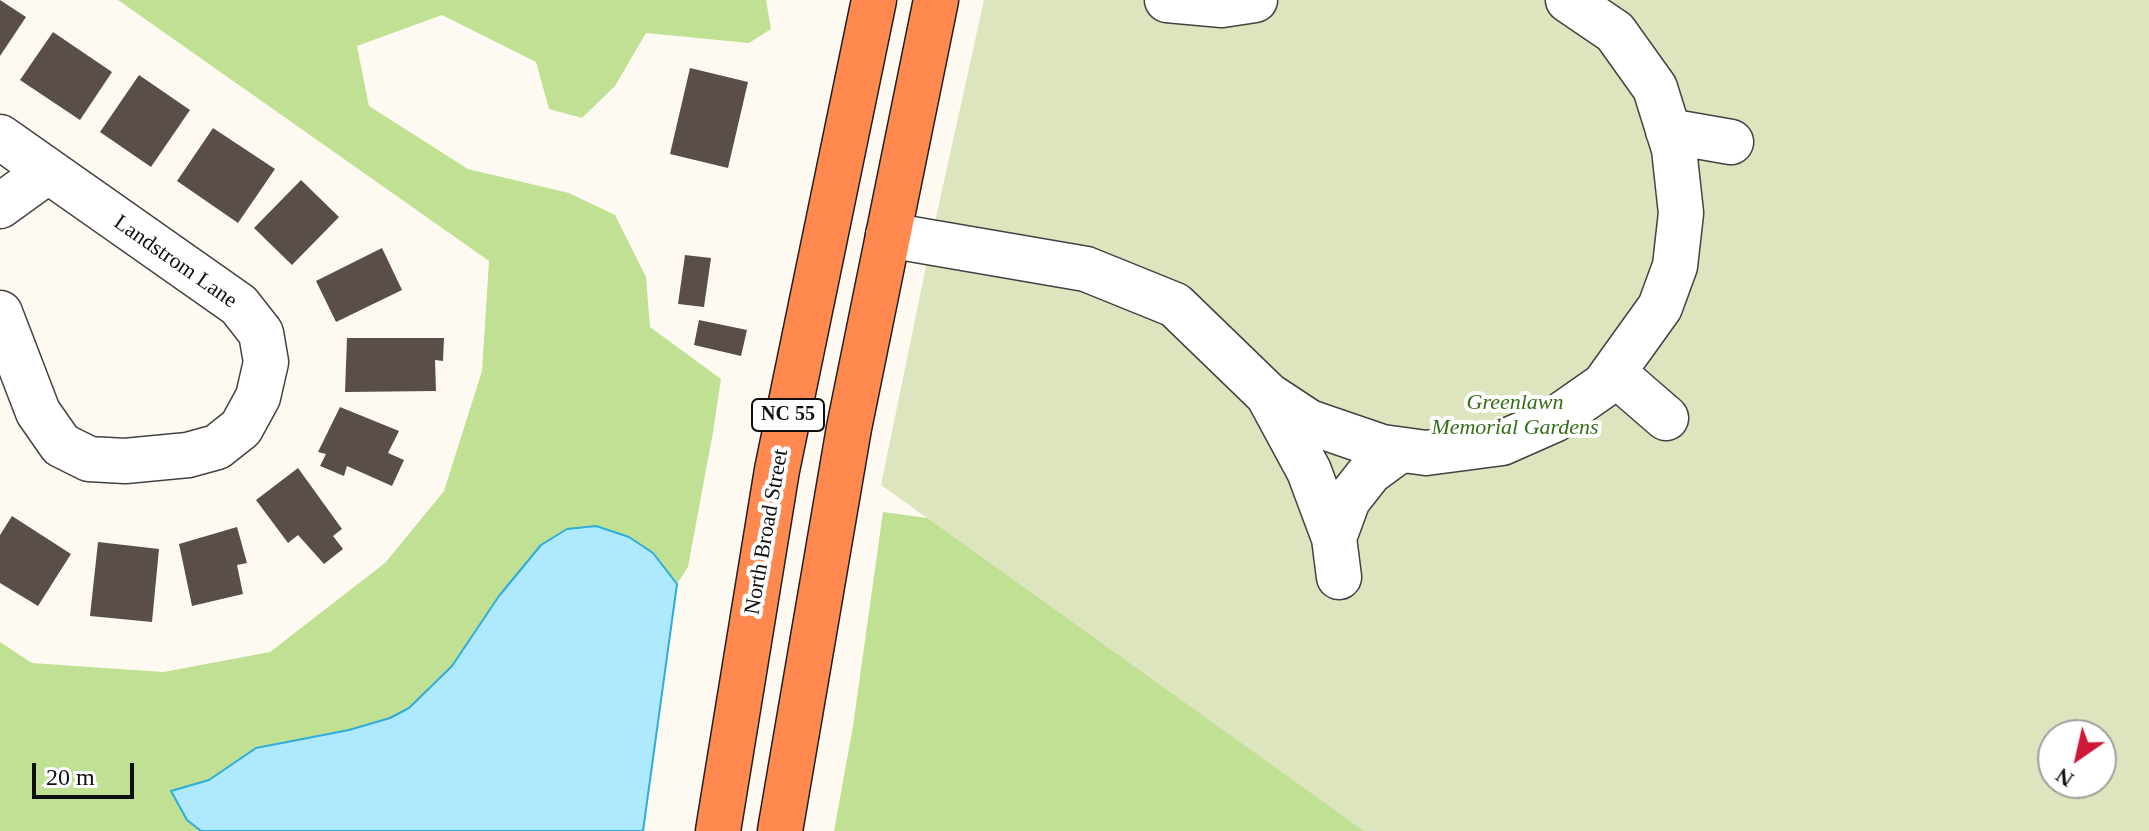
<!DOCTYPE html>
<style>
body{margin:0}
#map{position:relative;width:2149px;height:831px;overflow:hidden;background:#fffaf1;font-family:"Times New Roman",serif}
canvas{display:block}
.north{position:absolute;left:2037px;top:719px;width:80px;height:80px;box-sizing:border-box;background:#fff;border:2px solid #9f9f9f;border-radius:50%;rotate:214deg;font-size:22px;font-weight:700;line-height:32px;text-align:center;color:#0f0f0f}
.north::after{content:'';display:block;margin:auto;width:28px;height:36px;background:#cf1737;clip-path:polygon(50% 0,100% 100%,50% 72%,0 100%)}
.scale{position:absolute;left:32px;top:763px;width:102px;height:36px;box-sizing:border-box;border:4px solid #0f0f0f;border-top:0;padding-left:10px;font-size:24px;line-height:28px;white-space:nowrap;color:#0f0f0f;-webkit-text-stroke:6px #fff;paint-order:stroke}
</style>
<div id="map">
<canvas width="2149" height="831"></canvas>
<div class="north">N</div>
<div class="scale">20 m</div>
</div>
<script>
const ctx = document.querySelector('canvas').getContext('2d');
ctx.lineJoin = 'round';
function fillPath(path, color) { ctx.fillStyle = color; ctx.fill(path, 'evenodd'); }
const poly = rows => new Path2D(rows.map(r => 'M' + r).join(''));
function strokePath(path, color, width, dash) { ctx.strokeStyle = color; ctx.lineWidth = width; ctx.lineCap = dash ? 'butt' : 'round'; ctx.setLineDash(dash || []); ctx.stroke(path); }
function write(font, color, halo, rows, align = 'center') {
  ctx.font = font + ' "Times New Roman",serif'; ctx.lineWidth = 8; ctx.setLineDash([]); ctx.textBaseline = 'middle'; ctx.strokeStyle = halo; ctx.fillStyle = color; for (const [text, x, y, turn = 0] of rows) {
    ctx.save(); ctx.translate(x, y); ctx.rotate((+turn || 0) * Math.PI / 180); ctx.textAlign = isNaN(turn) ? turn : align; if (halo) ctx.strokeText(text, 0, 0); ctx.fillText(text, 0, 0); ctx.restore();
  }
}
fillPath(poly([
 [118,0,766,0,771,29,749,43,646,33,615,86,582,118,549,109,536,62,442,15,357,46,369,106,468,169,569,193,615,215,646,277,650,327,721,379,713,432,688,567,677,584,653,553,567,529,541,546,499,596,452,666,409,708,390,718,349,730,256,748,209,780,172,791,187,820,201,831,0,831,0,642,32,663,163,672,270,652,385,563,444,491,482,371,489,261],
 [883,512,972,524,1396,831,834,831,853,726]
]), '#c0e193');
fillPath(poly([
 [984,0,2149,0,2149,831,1364,831,881,485,937,213],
 [2053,735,2101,735,2101,783,2053,783]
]), '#dde5be');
const water = poly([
 [596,526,629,537,653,553,677,584,643,831,201,831,187,820,171,791,209,780,256,748,349,730,390,718,409,708,452,666,499,596,541,545,567,529,596,526]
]);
fillPath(water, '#afe9fd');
strokePath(water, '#2eacdc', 2);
fillPath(poly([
 [0,0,26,17,0,56],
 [53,32,112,72,80,120,20,80],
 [690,68,748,82,728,168,670,154],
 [139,75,190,110,151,167,100,132],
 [213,128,275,169,238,223,177,181],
 [301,180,339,217,292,265,254,228],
 [382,248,402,290,336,322,316,281],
 [685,255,711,258,704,307,678,304],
 [699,320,747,330,741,356,694,345],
 [347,338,444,338,443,361,435,360,436,391,345,392],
 [340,407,399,431,388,453,404,460,392,486,347,466,344,476,320,466,326,454,318,452],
 [298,468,342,529,333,536,343,549,324,564,298,535,288,543,256,500],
 [12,516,71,554,38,606,0,583,0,535],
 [237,527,247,563,237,565,243,594,192,606,179,544],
 [98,542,159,549,152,622,90,616]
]), '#594e4a');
const minor = poly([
 [1167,0,1222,5,1255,0],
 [1668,131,1731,142],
 [0,137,239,305,261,333,266,362,258,397,241,428,217,447,188,455,125,461,89,459,61,445,38,412,0,313],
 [0,206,47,172],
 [888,235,1086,269,1175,305,1268,395,1309,422,1382,447,1426,453,1502,443,1554,420,1604,385,1660,307,1675,266,1681,213,1674,149,1655,88,1615,32,1568,0],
 [1614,373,1666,418],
 [1269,397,1309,471,1334,538,1339,577],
 [1334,538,1348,500,1370,472,1400,450]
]);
const highway = poly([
 [718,831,777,470,874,0],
 [780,831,849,428,936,0]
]);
strokePath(minor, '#424242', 47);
strokePath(highway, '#202020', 47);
strokePath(minor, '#fff', 44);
strokePath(highway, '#ff894f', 44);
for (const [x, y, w] of [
 [788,415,72]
]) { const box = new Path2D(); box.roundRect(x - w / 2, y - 16, w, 32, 6); ctx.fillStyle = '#fff'; ctx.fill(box); strokePath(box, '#0f0f0f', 2); }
write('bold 20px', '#0f0f0f', null, [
 ["NC 55",788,415]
]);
write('22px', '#0f0f0f', '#fff', [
 ["Landstrom Lane",175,262,35],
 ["North Broad Street",767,532,-80]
]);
write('italic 22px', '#346f17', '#fff', [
 ["Greenlawn",1515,403],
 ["Memorial Gardens",1515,428]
]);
</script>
